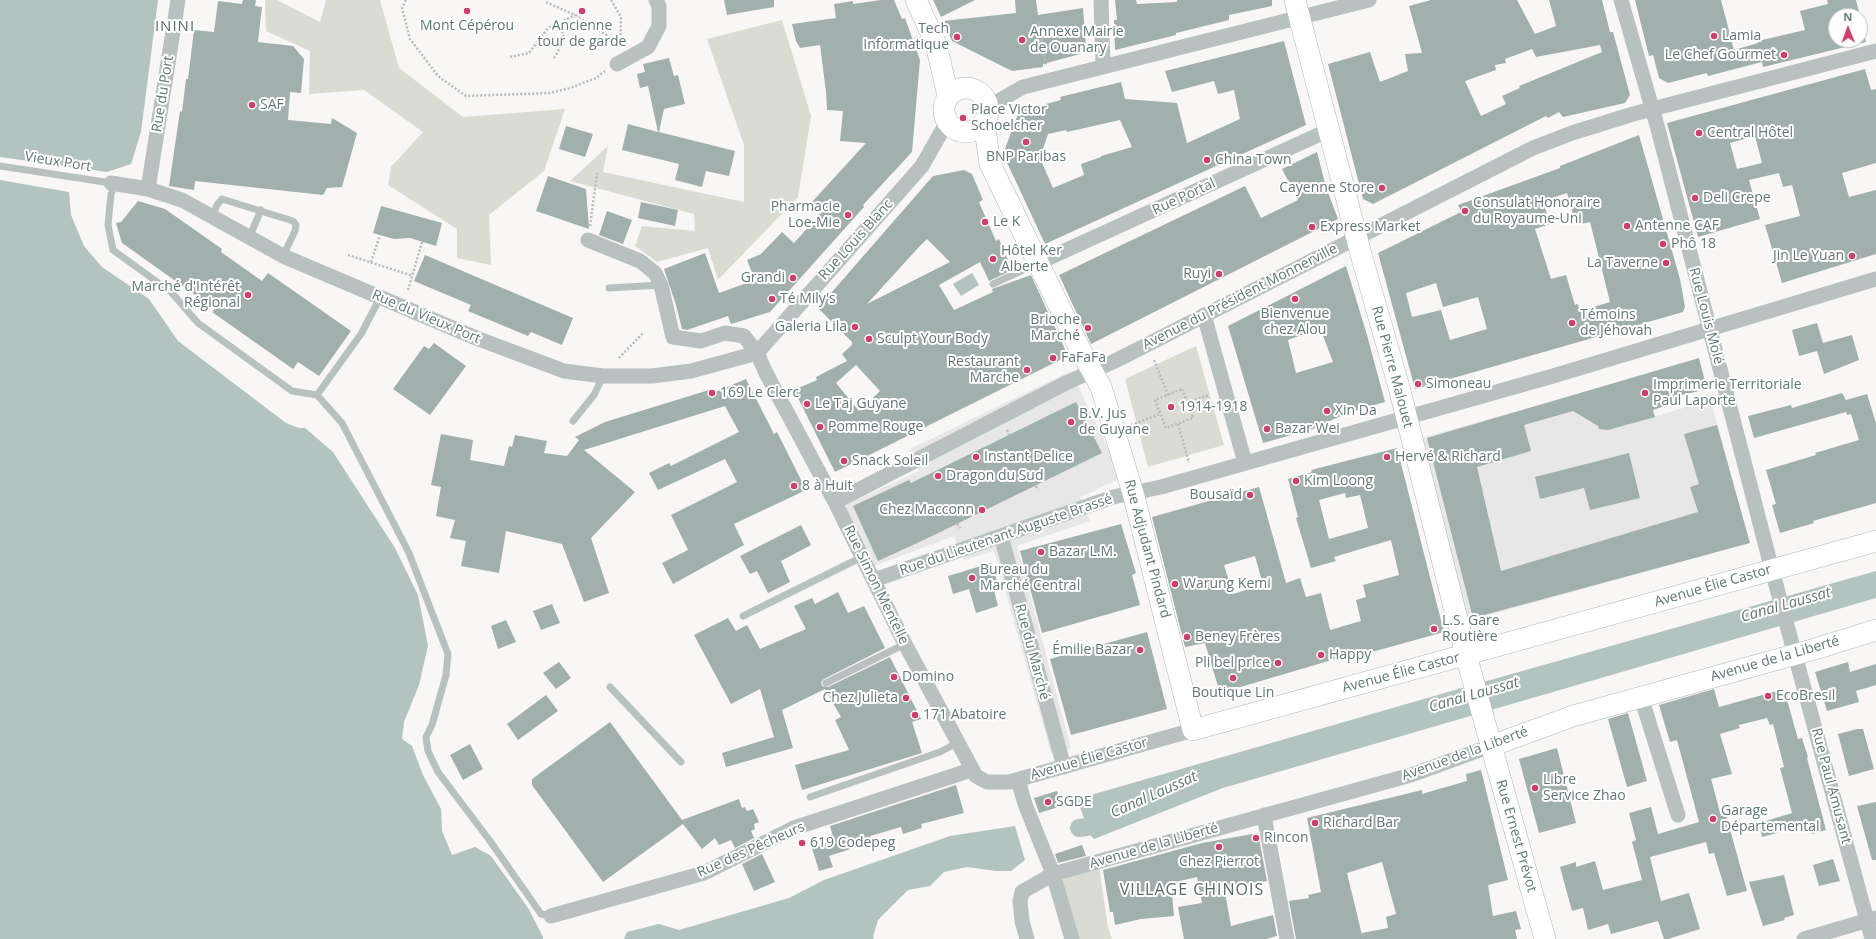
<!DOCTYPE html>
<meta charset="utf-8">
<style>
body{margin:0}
#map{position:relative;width:1876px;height:939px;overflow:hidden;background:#f8f7f6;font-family:"Open Sans",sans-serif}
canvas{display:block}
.north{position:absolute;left:1828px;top:8px;width:40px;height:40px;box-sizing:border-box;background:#fff;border:1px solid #c0c9c8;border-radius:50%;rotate:359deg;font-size:11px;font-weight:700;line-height:16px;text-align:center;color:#627876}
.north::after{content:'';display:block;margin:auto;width:14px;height:18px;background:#d23d6e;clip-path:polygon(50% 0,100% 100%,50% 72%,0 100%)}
</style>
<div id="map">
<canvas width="1876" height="939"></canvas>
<div class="north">N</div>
</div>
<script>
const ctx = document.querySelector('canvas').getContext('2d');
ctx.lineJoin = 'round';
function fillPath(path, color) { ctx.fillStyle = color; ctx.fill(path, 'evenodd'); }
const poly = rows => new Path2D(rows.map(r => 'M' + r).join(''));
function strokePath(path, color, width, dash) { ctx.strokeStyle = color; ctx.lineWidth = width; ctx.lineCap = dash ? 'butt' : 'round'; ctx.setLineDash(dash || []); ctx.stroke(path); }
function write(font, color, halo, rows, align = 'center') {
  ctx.font = font + ' "Open Sans",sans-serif'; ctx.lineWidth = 4; ctx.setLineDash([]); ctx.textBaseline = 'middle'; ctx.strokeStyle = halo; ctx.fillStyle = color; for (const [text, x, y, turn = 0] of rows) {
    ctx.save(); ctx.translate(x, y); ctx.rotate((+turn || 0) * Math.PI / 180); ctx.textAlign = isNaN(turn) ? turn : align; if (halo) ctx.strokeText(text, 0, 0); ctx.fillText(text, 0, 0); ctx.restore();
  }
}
fillPath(poly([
 [1071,371,1122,478,1080,497,1090,521,1017,546,1071,748,1051,753,994,551,964,560,954,536,874,566,845,505,919,471,908,450],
 [1600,388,1619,414,1623,426,1700,403,1699,397,1709,394,1729,467,1697,476,1699,484,1690,487,1710,554,1467,621,1421,438]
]), '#e6e7e6');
fillPath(poly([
 [265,0,277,0,320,22,326,0,380,0,399,68,463,117,565,109,544,171,489,215,491,265,457,258,457,229,388,185,391,167,423,132,364,90,309,94,310,51,266,31],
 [782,20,811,116,798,197,718,280,708,248,657,262,635,246,642,226,695,231,694,214,570,181,608,146,603,172,744,202,744,145,707,39],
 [1196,346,1224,445,1148,467,1125,379],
 [1099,866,1108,927,1112,939,1077,939,1059,876]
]), '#dadbd3');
fillPath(poly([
 [0,0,158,0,141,132,131,164,107,172,0,157],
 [0,180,69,192,71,215,84,246,102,267,149,299,178,341,286,423,299,428,305,428,333,452,395,548,418,595,428,646,419,685,404,722,402,739,412,746,423,775,441,809,442,831,452,855,475,847,491,856,528,908,543,937,543,939,0,939],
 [972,273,979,285,961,296,953,284],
 [1876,571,1876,598,1223,788,1094,839,1090,835,1077,799,1455,690],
 [1015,826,1025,860,1011,871,996,871,967,867,944,872,930,886,908,890,878,920,873,937,874,939,624,939,627,932,659,924,679,930,789,898,824,880,950,836]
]), '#b3c3bf');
strokePath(poly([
 [1079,828,1087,827,1108,816]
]), '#b3c3bf', 18);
fillPath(poly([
 [243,0,256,0,255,6,262,7,258,42,293,46,304,59,301,93,290,92,288,120,331,124,332,118,357,133,342,187,327,188,323,195,195,181,194,190,169,186,180,111,182,112,186,79,188,79,194,30,214,32,218,1,242,4],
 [724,0,774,0,774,7,727,15],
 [881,0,894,0,902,19,905,18,920,60,912,152,863,205,864,207,770,312,731,324,728,316,687,330,682,329,676,305,664,269,705,253,719,293,755,280,747,260,761,254,782,232,794,243,821,213,811,203,866,143,840,141,843,111,827,110,826,92,820,45,800,48,796,41,792,24,836,18,834,4,853,1,853,4],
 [933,0,975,0,941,17],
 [1015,0,1036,0,1038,15,1083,8,1086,47,1080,54,1043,64,1043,67,1012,71,952,41,943,21,1016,13],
 [1115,0,1136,0,1137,4,1177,2,1177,0,1272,0,1272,6,1229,15,1229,20,1176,33,1176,35,1115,50,1114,20,1117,20],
 [1431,0,1517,0,1535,34,1556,26,1549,0,1602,0,1610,32,1613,32,1630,95,1625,103,1563,117,1559,112,1548,118,1546,116,1373,204,1363,199,1328,64,1370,52,1380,82,1408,71,1405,54,1422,53,1409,6],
 [1600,45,1602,52,1519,86,1520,88,1502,96,1506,104,1481,116,1465,81,1496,70,1495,65,1506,63,1505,59,1532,49,1536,57],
 [1635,0,1721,0,1734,50,1758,43,1758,41,1805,30,1800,11,1828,4,1827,0,1856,0,1860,16,1836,16,1836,40,1860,40,1860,18,1866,42,1763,67,1762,62,1708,76,1707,73,1668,83,1659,78,1653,55,1649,56],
 [1284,41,1306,125,1045,244,1003,154,1021,106,1026,105,1044,111,1046,104,1061,100,1060,97,1121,82,1125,99,1177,103,1187,143,1240,119,1234,90,1218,94,1214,81,1172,92,1165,71],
 [1120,120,1132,147,1101,156,1101,157,1081,164,1084,175,1053,188,1040,158,1048,134,1066,130,1067,132],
 [669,58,674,76,678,75,685,104,664,109,659,132,735,151,729,176,706,171,702,187,675,180,679,164,622,150,628,124,658,132,648,86,640,88,637,74,645,72,643,64],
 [1865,69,1871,90,1876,89,1876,163,1842,173,1849,197,1876,190,1876,254,1782,283,1765,225,1800,216,1792,185,1783,187,1779,173,1749,180,1760,219,1698,237,1667,123],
 [1755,136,1762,163,1737,169,1730,143],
 [566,126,593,134,585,157,559,149],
 [1639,135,1680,279,1685,307,1683,312,1415,389,1378,253,1461,212,1458,205,1560,168,1560,166],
 [1567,193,1576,225,1590,222,1610,302,1580,311,1578,304,1575,305,1566,275,1551,279,1535,229,1550,224,1543,201],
 [1436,283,1443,307,1478,297,1487,329,1450,340,1441,310,1412,317,1406,293],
 [1317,152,1326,187,1338,219,1091,344,1059,275,1245,186,1261,218,1298,200,1282,169],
 [964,170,972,174,983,200,979,202,996,241,999,239,1012,270,989,281,980,262,939,285,954,310,993,292,992,289,1031,275,1068,356,835,472,794,390,817,380,816,377,847,361,842,354,852,345,852,342,818,308,933,176],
 [927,239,950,262,867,304,918,248],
 [856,365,880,391,859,411,836,383],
 [548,176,586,189,589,229,536,211],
 [138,201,165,209,222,249,221,252,262,281,268,273,351,331,319,376,298,362,293,369,212,312,215,309,122,243,116,223,121,222],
 [641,202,678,210,675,226,638,218],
 [381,206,442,223,436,246,410,238,394,239,373,233],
 [607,211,632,220,623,244,599,235],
 [425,255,573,318,562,345,531,332,528,336,468,311,471,305,414,281],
 [1346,266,1367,335,1385,402,1347,413,1313,429,1263,443,1228,326],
 [1320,328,1333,362,1296,373,1288,340],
 [1817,323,1823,343,1852,335,1859,360,1824,374,1817,351,1799,356,1792,330],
 [434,343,466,366,430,415,393,389,424,346,429,349],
 [1699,358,1707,389,1671,398,1672,402,1664,404,1665,406,1653,410,1655,417,1608,430,1599,429,1598,426,1573,411,1524,425,1531,451,1477,467,1501,571,1698,512,1690,487,1699,484,1684,434,1717,425,1750,543,1473,618,1427,438],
 [746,379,774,434,777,432,806,490,734,524,744,545,673,584,662,563,688,550,671,515,737,482,725,459,658,490,649,473,669,463,671,466,739,432,725,406,584,450,635,492,591,538,609,593,584,602,562,544,506,531,499,573,461,566,466,541,450,538,455,520,436,516,441,487,431,485,441,434,473,440,470,460,504,466,509,446,512,447,515,435,547,441,544,453,567,456,579,440,575,437,605,422,709,390,712,390,713,393],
 [1842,393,1846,400,1867,394,1876,423,1876,503,1813,521,1814,523,1780,533,1772,505,1776,504,1766,470,1816,455,1815,453,1859,440,1851,414,1847,415,1846,412,1754,438,1748,416,1791,405,1792,408],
 [1076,402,1102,453,928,538,878,561,853,506,909,480,911,483],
 [1397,448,1444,632,1343,660,1342,657,1220,693,1205,643,1185,647,1152,517,1259,487,1286,583,1300,578,1306,597,1321,593,1330,630,1361,621,1356,600,1366,597,1363,585,1399,575,1391,540,1334,557,1336,561,1311,568,1296,518,1298,517,1288,479,1312,472,1311,470],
 [1345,493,1346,498,1360,495,1368,528,1329,539,1319,500],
 [1255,556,1263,585,1233,594,1224,565],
 [1629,453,1640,498,1590,510,1584,488,1540,499,1535,477],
 [1121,524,1136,573,1132,575,1140,605,1042,633,1020,551],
 [801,525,811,545,781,561,790,582,768,593,757,571,750,574,740,556],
 [991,563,997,581,992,583,998,606,976,613,969,589,953,594,948,576],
 [838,592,848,613,864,606,885,648,824,679,821,682,822,686,828,687,890,657,921,719,912,722,922,753,802,790,795,765,849,750,835,720,841,717,825,689,782,710,793,748,726,767,722,753,774,737,760,689,731,704,694,635,728,618,736,631,747,625,760,649,806,629,794,606,812,598,815,604],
 [552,604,560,623,541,630,533,611],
 [506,620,516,642,498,649,491,626],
 [1147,632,1167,709,1071,735,1050,659],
 [559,662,571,678,556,689,543,673],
 [1848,662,1850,672,1876,664,1876,685,1856,691,1859,702,1827,711,1815,672],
 [1714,689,1719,707,1784,689,1798,739,1802,738,1808,757,1807,758,1826,830,1812,834,1810,824,1762,837,1759,823,1792,813,1780,768,1784,767,1773,724,1770,725,1767,718,1739,725,1740,728,1720,734,1732,774,1711,779,1721,816,1726,815,1747,891,1727,896,1714,853,1709,854,1706,842,1650,857,1661,901,1689,893,1700,929,1668,939,1664,939,1658,921,1611,934,1608,924,1588,930,1583,908,1572,911,1560,867,1576,862,1576,867,1595,861,1603,890,1642,880,1632,842,1636,840,1629,813,1651,807,1658,834,1699,822,1677,740,1670,742,1659,705],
 [546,695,558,711,518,740,507,724],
 [1628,713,1647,781,1627,787,1608,719],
 [610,722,682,820,739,799,742,808,745,807,747,811,753,809,759,822,754,824,755,829,751,831,754,838,735,848,731,840,719,845,715,838,702,849,683,824,603,882,532,785,532,779],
 [1857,729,1863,729,1874,769,1849,776,1838,734],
 [470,744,483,769,463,780,450,755],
 [1557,748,1576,823,1539,833,1519,759],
 [1481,770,1508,880,1488,885,1493,916,1516,911,1521,929,1515,930,1517,939,1363,939,1362,933,1388,928,1386,917,1396,914,1382,862,1347,873,1363,939,1296,939,1289,901,1309,898,1308,895,1321,892,1307,818,1422,790,1422,794,1439,789,1467,781,1466,774],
 [956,785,964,813,921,824,922,828,903,834,901,827,870,836,872,842,829,856,833,867,819,871,812,848,834,840,830,826],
 [1057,791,1062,806,1039,813,1034,798],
 [1876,802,1876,860,1872,860,1857,806],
 [1258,833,1267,881,1224,887,1231,926,1273,915,1277,936,1266,939,1184,939,1178,907,1202,903,1197,877,1171,883,1174,916,1141,919,1115,925,1113,912,1110,912,1103,870,1202,843],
 [1082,845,1086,856,1058,863,1055,854],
 [762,854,775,882,754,891,742,864],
 [1833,859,1840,881,1819,886,1813,865],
 [1784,875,1794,915,1784,918,1785,920,1763,926,1749,882]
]), '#a1afad');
const secondary = poly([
 [916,0,936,44,948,96],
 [1295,0,1362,258,1399,387,1466,655,1545,939],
 '944 110a22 22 0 1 1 44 0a22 22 0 1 1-44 0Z',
 [984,122,990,164,1081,351,1101,387,1133,493,1193,730,1876,541],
 [1491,746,1573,716,1815,649,1876,630]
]);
strokePath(secondary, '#aeb8b7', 22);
strokePath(poly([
 [406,0,402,8,410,39,438,76,466,96,550,93,570,88,596,78,605,71],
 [611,0,621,17,620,45],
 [546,2,575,15,620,44],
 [1039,23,1046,66],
 [510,57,529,53,548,28,575,15],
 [554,58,564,41,561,22],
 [590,226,597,173],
 [1004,252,1011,249],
 [348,255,413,276],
 [371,262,380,235],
 [408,290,422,242],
 [619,358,644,332],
 [1154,360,1168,395],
 [1182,389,1193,418,1166,428,1155,400,1182,389],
 [1187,402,1210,395],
 [1178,424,1189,463],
 [1131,425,1160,414],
 [1007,430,1009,435],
 [1036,486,1038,490],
 [957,524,960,528]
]), '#b6bcbc', 2.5, [2, 2]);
strokePath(poly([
 [0,166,111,183],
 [116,184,111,194,108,225,113,250,171,292,198,323,292,391,317,395,361,334,380,298],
 [212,217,217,205,222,199,293,221,296,225,295,231,283,256],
 [249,238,261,210],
 [993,284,1036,264],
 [609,288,661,285],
 [317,395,342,423,409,553,448,654,446,675,432,725,426,737,428,751,438,772,490,841,541,914,551,916],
 [573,421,594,395,603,376],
 [743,616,862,557],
 [826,683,905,644],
 [610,687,681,762],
 [810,797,940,752,957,743]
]), '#b9c1c0', 7);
strokePath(poly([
 [1101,0,1103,65],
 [1621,0,1658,129,1772,570,1872,939],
 [617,64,648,47,659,26,659,6,656,0],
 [988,107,1023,87,1369,0],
 [111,183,148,189,182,200,283,256,476,338,564,371,603,376,652,376,691,371,757,353],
 [148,189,178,0],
 [588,240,640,261,655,273,661,285,673,337,701,341,725,333,744,336,757,353,766,373,835,502,905,644,976,776,987,782,1009,782,1193,730],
 [1038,263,1329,130],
 [1204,315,1245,463],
 [757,353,922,166,947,122],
 [835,502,1066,383,1115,361,1533,148,1572,133,1633,114,1876,51],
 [1001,536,1064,767],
 [874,580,1113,497,1161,487,1553,376,1876,279],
 [1641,697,1678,815],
 [1018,780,1025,804,1053,874,1072,939],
 [1264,815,1287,939],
 [551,916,704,873,794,828,971,770],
 [1027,939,1022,921,1020,901,1022,892,1053,874,1411,775,1491,746],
 [1804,939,1876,918]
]), '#b9c1c0', 15);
strokePath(secondary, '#fff', 21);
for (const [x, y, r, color] of [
 [467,11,4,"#d23d6e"],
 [582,11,4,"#d23d6e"],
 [1714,36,4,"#d23d6e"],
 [957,37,4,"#d23d6e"],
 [1022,40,4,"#d23d6e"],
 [1784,55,4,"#d23d6e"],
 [252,105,4,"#d23d6e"],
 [963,118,4,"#d23d6e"],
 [1699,133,4,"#d23d6e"],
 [1026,142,4,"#d23d6e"],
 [1207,160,4,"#d23d6e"],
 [1382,188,4,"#d23d6e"],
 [1695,198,4,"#d23d6e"],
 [1465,211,4,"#d23d6e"],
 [848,215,4,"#d23d6e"],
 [985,222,4,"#d23d6e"],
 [1627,226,4,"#d23d6e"],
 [1312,227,4,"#d23d6e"],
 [1663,244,4,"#d23d6e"],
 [1852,256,4,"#d23d6e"],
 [993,259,4,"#d23d6e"],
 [1666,263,4,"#d23d6e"],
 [1219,274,4,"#d23d6e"],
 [793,278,4,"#d23d6e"],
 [248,295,4,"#d23d6e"],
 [772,299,4,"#d23d6e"],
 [1295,299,4,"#d23d6e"],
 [1572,323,4,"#d23d6e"],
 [855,327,4,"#d23d6e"],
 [1088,328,4,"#d23d6e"],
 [869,339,4,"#d23d6e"],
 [1053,358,4,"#d23d6e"],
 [1027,370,4,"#d23d6e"],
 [1418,384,4,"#d23d6e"],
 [712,393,4,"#d23d6e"],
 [1645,393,4,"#d23d6e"],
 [807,404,4,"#d23d6e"],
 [1171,407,4,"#d23d6e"],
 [1327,411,4,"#d23d6e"],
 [1071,422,4,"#d23d6e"],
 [820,427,4,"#d23d6e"],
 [1267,429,4,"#d23d6e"],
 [976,457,4,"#d23d6e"],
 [1387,457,4,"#d23d6e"],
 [844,461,4,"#d23d6e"],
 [938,476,4,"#d23d6e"],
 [1296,481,4,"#d23d6e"],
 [794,486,4,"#d23d6e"],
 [1250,495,4,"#d23d6e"],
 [982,510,4,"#d23d6e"],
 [1041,552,4,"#d23d6e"],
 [972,578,4,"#d23d6e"],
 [1175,584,4,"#d23d6e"],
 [1434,629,4,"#d23d6e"],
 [1187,637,4,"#d23d6e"],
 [1140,650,4,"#d23d6e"],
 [1321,655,4,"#d23d6e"],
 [1278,663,4,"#d23d6e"],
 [894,677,4,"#d23d6e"],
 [1233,678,4,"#d23d6e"],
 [1768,696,4,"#d23d6e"],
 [906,698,4,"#d23d6e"],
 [915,715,4,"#d23d6e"],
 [1535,788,4,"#d23d6e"],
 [1048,802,4,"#d23d6e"],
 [1713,819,4,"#d23d6e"],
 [1315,823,4,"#d23d6e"],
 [1256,838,4,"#d23d6e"],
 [802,843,4,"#d23d6e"],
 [1219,847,4,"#d23d6e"]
]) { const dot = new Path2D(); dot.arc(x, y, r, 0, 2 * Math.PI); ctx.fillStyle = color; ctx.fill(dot); strokePath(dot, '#fff', 1.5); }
write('14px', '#627876', '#fff', [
 ["Mont Cépérou",467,26,"center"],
 ["Ancienne",582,26,"center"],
 ["tour de garde",582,42,"center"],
 ["Tech",949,29,"right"],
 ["Informatique",949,45,"right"],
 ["Annexe Mairie",1030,32],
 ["de Ouanary",1030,48],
 ["Lamia",1722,36],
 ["Le Chef Gourmet",1776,55,"right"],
 ["SAF",260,105],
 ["Place Victor",971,110],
 ["Schoelcher",971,126],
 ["Central Hôtel",1707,133],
 ["BNP Paribas",1026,157,"center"],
 ["China Town",1215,160],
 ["Cayenne Store",1374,188,"right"],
 ["Deli Crepe",1703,198],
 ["Consulat Honoraire",1473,203],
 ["du Royaume-Uni",1473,219],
 ["Pharmacie",840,207,"right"],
 ["Loe-Mie",840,223,"right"],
 ["Le K",993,222],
 ["Antenne CAF",1635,226],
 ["Express Market",1320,227],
 ["Phô 18",1671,244],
 ["Hôtel Ker",1001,251],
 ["Alberte",1001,267],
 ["Jin Le Yuan",1844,256,"right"],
 ["La Taverne",1658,263,"right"],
 ["Ruyi",1211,274,"right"],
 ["Grandi",785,278,"right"],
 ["Marché d'Intérêt",240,287,"right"],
 ["Régional",240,303,"right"],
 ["Té Mily's",780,299],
 ["Bienvenue",1295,314,"center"],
 ["chez Alou",1295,330,"center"],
 ["Témoins",1580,315],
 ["de Jéhovah",1580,331],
 ["Brioche",1080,320,"right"],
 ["Marché",1080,336,"right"],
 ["Galeria Lila",847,327,"right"],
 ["Sculpt Your Body",877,339],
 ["FaFaFa",1061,358],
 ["Restaurant",1019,362,"right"],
 ["Marche",1019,378,"right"],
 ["Simoneau",1426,384],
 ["Imprimerie Territoriale",1653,385],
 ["Paul Laporte",1653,401],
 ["169 Le Clerc",720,393],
 ["Le Taj Guyane",815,404],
 ["1914-1918",1179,407],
 ["Xin Da",1335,411],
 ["B.V. Jus",1079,414],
 ["de Guyane",1079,430],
 ["Pomme Rouge",828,427],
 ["Bazar Wei",1275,429],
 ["Instant Delice",984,457],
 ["Hervé & Richard",1395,457],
 ["Snack Soleil",852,461],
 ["Dragon du Sud",946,476],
 ["Kim Loong",1304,481],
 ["8 à Huit",802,486],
 ["Bousaïd",1242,495,"right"],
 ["Chez Macconn",974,510,"right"],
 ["Bazar L.M.",1049,552],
 ["Bureau du",980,570],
 ["Marché Central",980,586],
 ["Warung Kemi",1183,584],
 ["L.S. Gare",1442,621],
 ["Routière",1442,637],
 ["Beney Frères",1195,637],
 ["Émilie Bazar",1132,650,"right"],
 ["Happy",1329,655],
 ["Pli bel price",1270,663,"right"],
 ["Domino",902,677],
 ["Boutique Lin",1233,693,"center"],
 ["EcoBresil",1776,696],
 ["Chez Julieta",898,698,"right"],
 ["171 Abatoire",923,715],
 ["Libre",1543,780],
 ["Service Zhao",1543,796],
 ["SGDE",1056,802],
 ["Garage",1721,811],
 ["Départemental",1721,827],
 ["Richard Bar",1323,823],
 ["Rincon",1264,838],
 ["619 Codepeg",810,843],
 ["Chez Pierrot",1219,862,"center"]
], 'left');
write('14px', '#627876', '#fff', [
 ["Rue du Port",163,94,-81],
 ["Vieux Port",58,162,9],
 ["Rue Portal",1184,197,-25],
 ["Rue Louis Blanc",856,240,-48],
 ["Avenue du Président Monnerville",1240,297,-27],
 ["Rue Louis Molé",1706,316,75],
 ["Rue du Vieux Port",426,317,23],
 ["Rue Pierre Malouet",1392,367,75],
 ["Rue du Lieutenant Auguste Brassé",1006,535,-19],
 ["Rue Adjudant Pindard",1147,549,75],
 ["Rue Simon Mentelle",876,585,64],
 ["Avenue Élie Castor",1713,586,-16],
 ["Rue du Marché",1032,652,75],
 ["Avenue de la Liberté",1775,659,-16],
 ["Avenue Élie Castor",1401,673,-15],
 ["Avenue de la Liberté",1465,754,-20],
 ["Avenue Élie Castor",1089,759,-16],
 ["Rue Paul Amusant",1831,786,75],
 ["Rue Ernest Prévot",1516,836,74],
 ["Avenue de la Liberté",1154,846,-16],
 ["Rue des Pêcheurs",751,850,-24]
]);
ctx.letterSpacing = '1px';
write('15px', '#586a68', '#fff', [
 ["ININI",175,27]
]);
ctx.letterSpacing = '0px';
write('italic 15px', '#617872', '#fff', [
 ["Canal Laussat",1786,605,-16],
 ["Canal Laussat",1474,695,-16],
 ["Canal Laussat",1154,795,-24]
]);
ctx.letterSpacing = '1px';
write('16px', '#586a68', '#fff', [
 ["VILLAGE CHINOIS",1192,890]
]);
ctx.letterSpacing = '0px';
</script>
